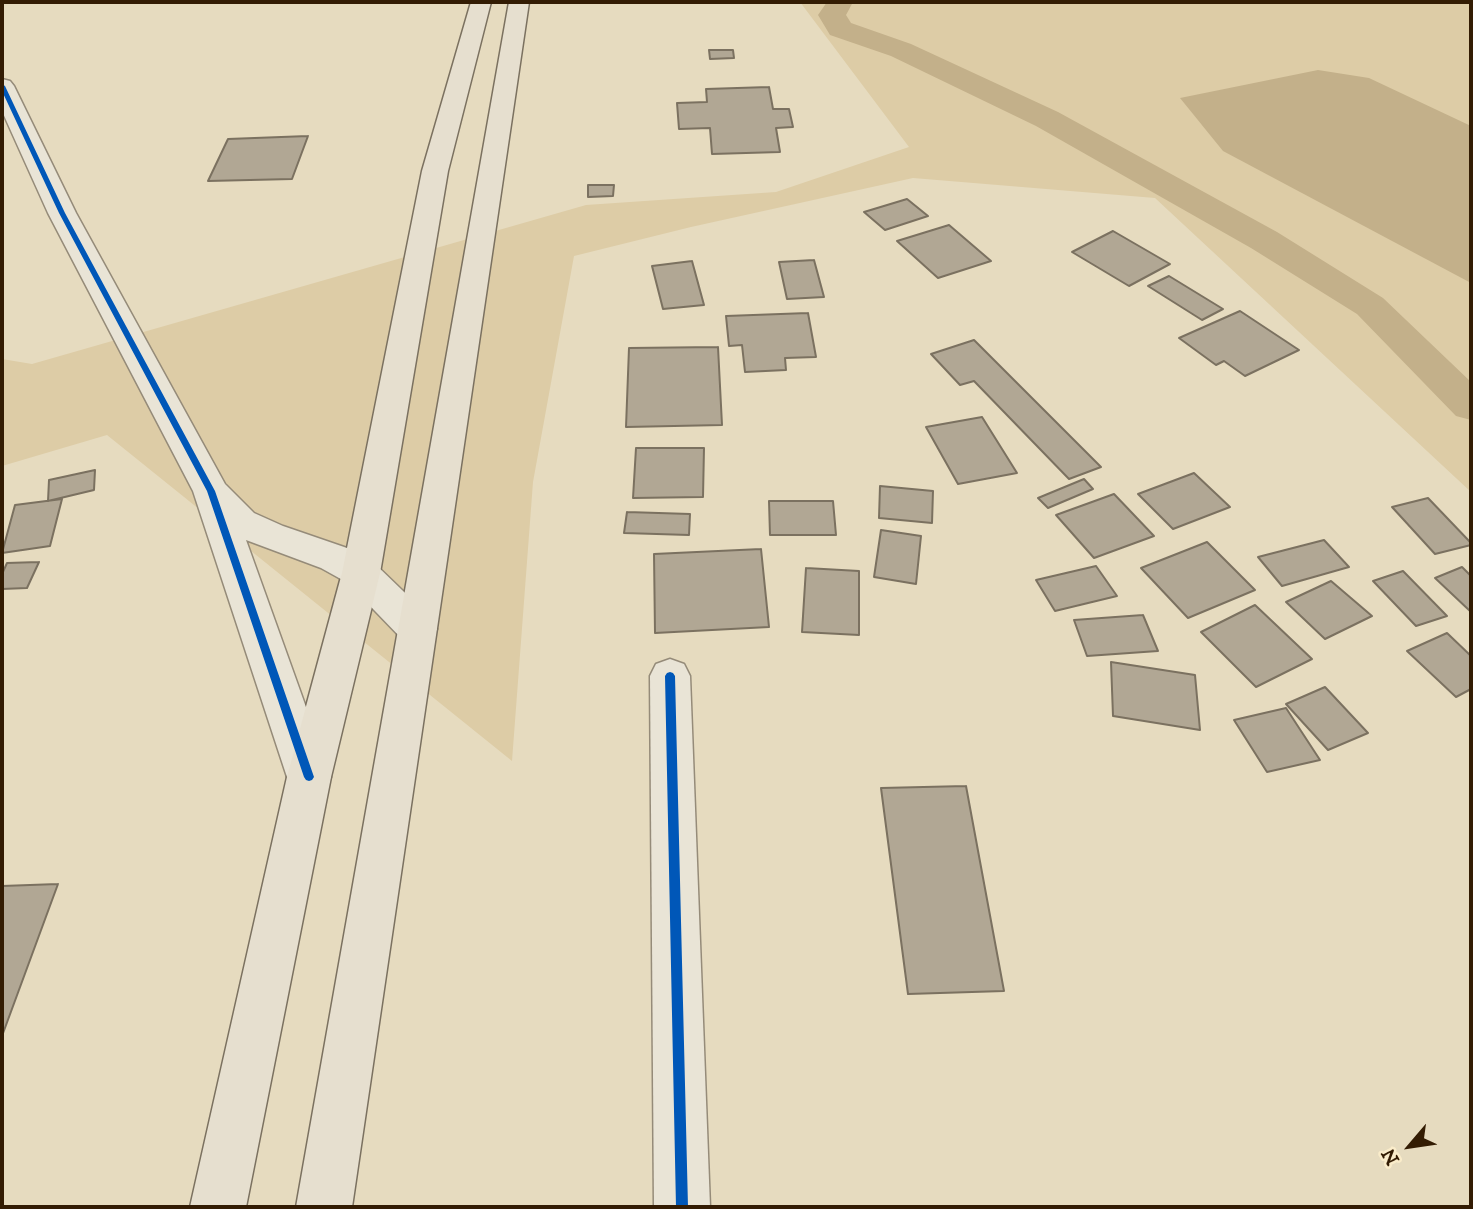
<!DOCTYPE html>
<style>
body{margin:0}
#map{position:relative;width:1473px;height:1209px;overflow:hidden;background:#e6dbbf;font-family:"IM FELL DW Pica",serif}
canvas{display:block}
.frame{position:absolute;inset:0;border:4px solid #331c03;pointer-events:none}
.north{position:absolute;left:1375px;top:1111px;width:70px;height:70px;-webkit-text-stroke:5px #faecca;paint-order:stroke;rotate:241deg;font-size:19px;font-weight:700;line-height:28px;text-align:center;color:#331c03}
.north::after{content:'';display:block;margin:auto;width:24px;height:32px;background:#331c03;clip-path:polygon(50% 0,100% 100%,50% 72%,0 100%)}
</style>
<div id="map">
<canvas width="1473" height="1209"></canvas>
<div class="frame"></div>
<div class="north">N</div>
</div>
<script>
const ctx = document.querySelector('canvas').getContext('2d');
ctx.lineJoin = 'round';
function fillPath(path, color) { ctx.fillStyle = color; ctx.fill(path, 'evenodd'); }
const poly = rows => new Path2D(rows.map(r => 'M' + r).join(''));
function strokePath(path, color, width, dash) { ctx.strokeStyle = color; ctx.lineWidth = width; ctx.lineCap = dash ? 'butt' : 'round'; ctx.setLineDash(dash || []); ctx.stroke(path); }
fillPath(poly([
 [800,2,1471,2,1471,492,1155,198,913,178,691,227,574,256,533,482,512,761,107,435,2,466,2,359,32,364,586,205,776,192,909,147]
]), '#ddcca6');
fillPath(poly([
 [1318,70,1369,78,1471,126,1471,283,1223,151,1180,98]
]), '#c3b08a');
fillPath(poly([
 [827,2,853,2,846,15,851,23,911,44,1058,112,1277,232,1383,298,1471,382,1471,420,1456,416,1357,314,1251,248,1036,126,891,56,830,35,818,15,827,2]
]), '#c3b08a');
const building = poly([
 [709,50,733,50,734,58,710,59,709,50],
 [769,87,773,109,789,109,793,127,776,128,780,152,712,154,710,128,679,129,677,103,707,102,706,89,769,87],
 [308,136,292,179,208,181,228,139,308,136],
 [588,185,614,185,613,196,588,197,588,185],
 [907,199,928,216,885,230,864,212,907,199],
 [949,225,991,261,938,278,897,241,949,225],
 [1113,231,1170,264,1129,286,1072,252,1113,231],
 [814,260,824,297,787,299,779,262,814,260],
 [692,261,704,305,663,309,652,266,692,261],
 [1169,276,1223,309,1202,320,1148,286,1169,276],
 [1240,311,1299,350,1245,376,1224,361,1216,365,1179,338,1240,311],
 [808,313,816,357,785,358,786,370,745,372,742,345,729,346,726,316,808,313],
 [974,340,1101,467,1069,479,974,381,960,385,931,354,974,340],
 [718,347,722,425,626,427,629,348,718,347],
 [982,417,1017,473,958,484,926,427,982,417],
 [636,448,704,448,703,497,633,498,636,448],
 [95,470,94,490,48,501,49,480,95,470],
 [1194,473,1230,507,1173,529,1138,494,1194,473],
 [1084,479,1093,489,1048,508,1038,498,1084,479],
 [880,486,933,491,932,523,879,518,880,486],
 [1114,494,1154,536,1094,558,1056,515,1114,494],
 [1428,498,1471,543,1471,545,1435,554,1392,507,1428,498],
 [62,499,50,546,2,553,15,505,62,499],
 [769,501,833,501,836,535,770,535,769,501],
 [627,512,690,514,689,535,624,533,627,512],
 [881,530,921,536,916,584,874,577,881,530],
 [1324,540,1349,567,1282,586,1258,557,1324,540],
 [1207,542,1255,590,1188,618,1141,568,1207,542],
 [761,549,769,627,655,633,654,554,761,549],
 [39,562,27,588,2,589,2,574,7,563,39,562],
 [1096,566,1117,596,1055,611,1036,580,1096,566],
 [1462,567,1471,576,1470,611,1435,578,1462,567],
 [806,568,859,571,859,635,802,632,806,568],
 [1403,571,1447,616,1416,626,1373,581,1403,571],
 [1331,581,1372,616,1325,639,1286,602,1331,581],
 [1255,605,1312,659,1256,687,1201,632,1255,605],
 [1143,615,1158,651,1087,656,1074,620,1143,615],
 [1447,633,1471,656,1471,689,1456,697,1407,651,1447,633],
 [1111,662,1195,675,1200,730,1113,716,1111,662],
 [1325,687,1368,733,1328,750,1286,704,1325,687],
 [1286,708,1320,760,1267,772,1234,720,1286,708],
 [966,786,1004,991,908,994,881,788,966,786],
 [58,884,2,1036,2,886,58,884]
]);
fillPath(building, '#b1a794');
strokePath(building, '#7b7160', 2);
const minor = poly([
 [670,659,684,664,690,676,710,1207,654,1207,650,676,656,664,670,659]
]);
const tertiary = poly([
 [2,79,10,81,14,86,76,213,225,484,254,513,283,526,347,548,374,563,431,618,437,629,431,640,417,645,403,640,348,583,321,568,246,540,331,777,324,791,309,796,294,791,287,777,193,491,48,213,2,111,2,79]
]);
const primary = poly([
 [471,2,491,2,448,171,380,573,331,777,246,1207,190,1207,287,777,342,573,422,171,471,2],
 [509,2,529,2,352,1207,296,1207,509,2]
]);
strokePath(minor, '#958b79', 3);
strokePath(tertiary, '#958b79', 3);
strokePath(primary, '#7b7160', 3);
fillPath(minor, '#e9e4d6');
fillPath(tertiary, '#e9e4d6');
fillPath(primary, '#e6dfcf');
fillPath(poly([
 [2,84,5,86,65,213,215,491,314,777,312,780,309,781,306,780,304,777,207,491,59,213,2,91,2,84],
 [670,672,673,673,675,676,688,1207,676,1207,665,676,667,673,670,672]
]), '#0057b8');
</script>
